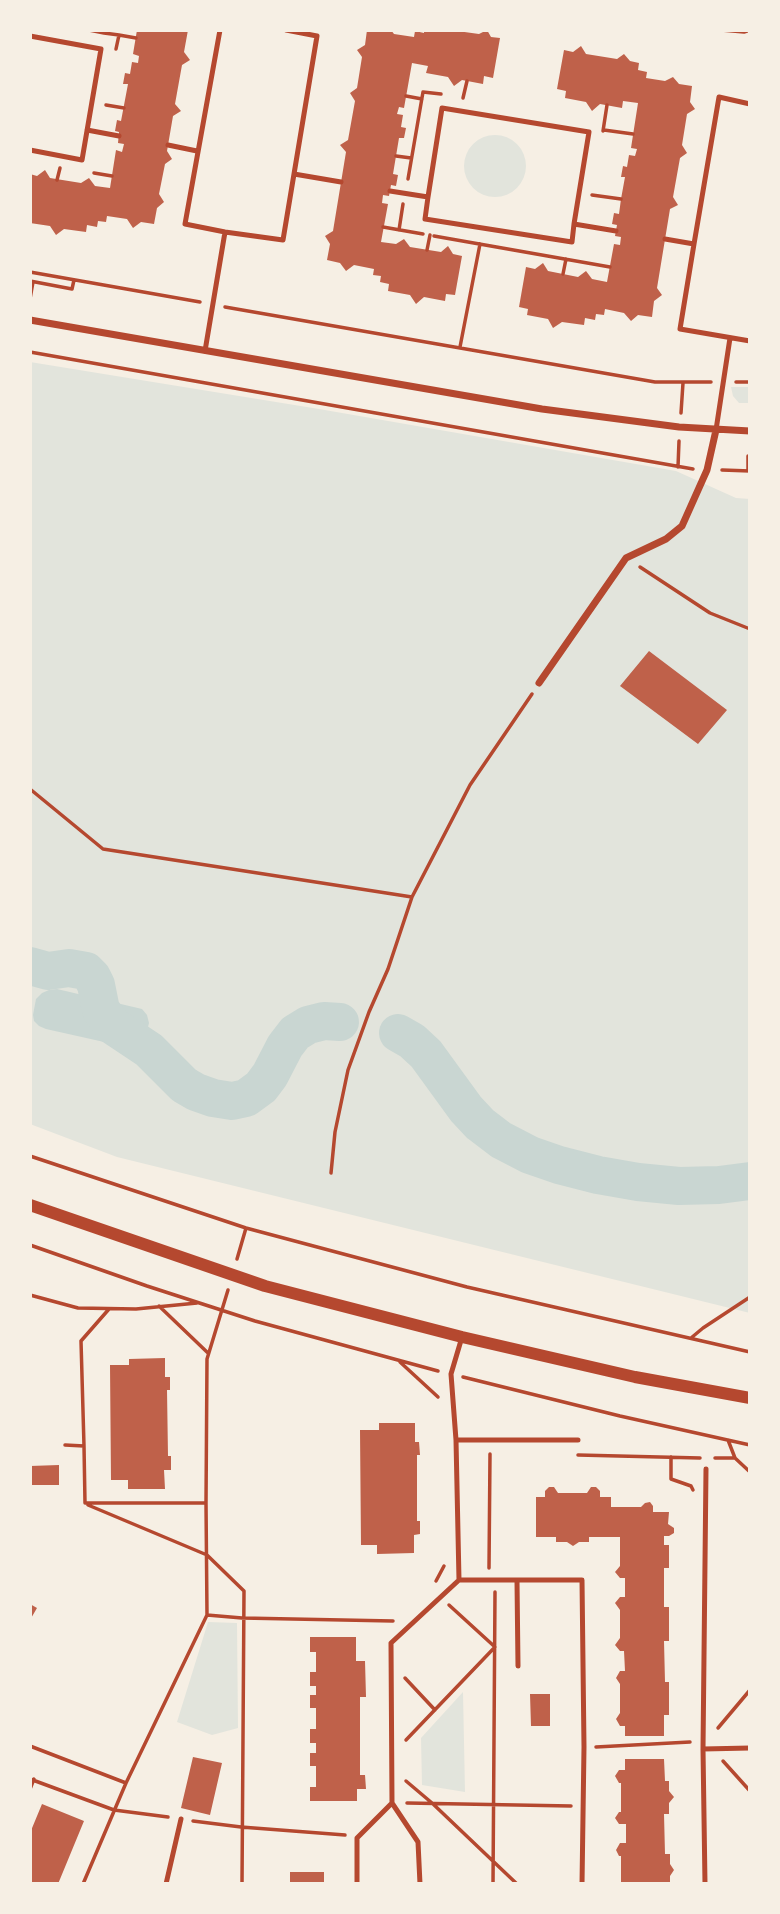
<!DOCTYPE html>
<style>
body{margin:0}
#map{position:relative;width:780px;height:1914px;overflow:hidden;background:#f6efe4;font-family:Commissioner,sans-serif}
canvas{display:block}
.frame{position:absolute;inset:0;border:32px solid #f6efe4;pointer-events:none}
</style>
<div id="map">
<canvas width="780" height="1914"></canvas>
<div class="frame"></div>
</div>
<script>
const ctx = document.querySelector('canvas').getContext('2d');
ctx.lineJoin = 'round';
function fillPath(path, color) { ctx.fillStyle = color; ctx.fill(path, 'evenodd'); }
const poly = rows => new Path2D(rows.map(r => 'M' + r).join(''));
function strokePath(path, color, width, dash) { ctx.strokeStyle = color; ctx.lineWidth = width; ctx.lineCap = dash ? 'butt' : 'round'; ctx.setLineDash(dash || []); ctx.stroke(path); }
fillPath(poly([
 '464 166a31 31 0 1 1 62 0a31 31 0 1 1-62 0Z',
 [30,362,319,409,676,471,736,498,750,499,750,1313,117,1157,30,1124],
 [731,387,750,387,750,403,739,403,733,396],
 [208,1622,237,1623,238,1728,212,1735,177,1722],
 [463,1692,465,1792,422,1785,421,1738]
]), '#e2e4dc');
fillPath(poly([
 [57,989,142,1009,147,1015,149,1023,147,1031,141,1037,133,1042,113,1044,46,1029,39,1026,34,1021,33,1015,36,999,42,993,49,990]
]), '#c9d6d2');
strokePath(poly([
 [30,966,48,971,69,968,86,971,92,977,96,985,101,1010,113,1026,149,1050,184,1085,196,1092,213,1098,232,1101,246,1098,261,1087,270,1075,285,1046,295,1033,308,1025,324,1021,340,1022],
 [398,1033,412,1041,426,1054,466,1109,480,1124,501,1140,530,1155,559,1165,598,1175,638,1182,679,1186,719,1185,750,1181]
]), '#c9d6d2', 38);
fillPath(poly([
 [137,30,188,30,184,52,190,60,182,65,175,104,181,111,173,116,167,151,172,159,165,164,159,194,164,202,157,208,154,224,141,222,133,228,127,219,107,216,106,222,98,221,97,227,87,225,86,232,64,229,56,235,50,226,30,223,30,174,37,176,45,170,50,178,81,183,89,178,95,186,110,188,116,150,122,152,124,144,118,143,119,132,115,131,117,120,121,121,128,84,123,84,125,73,130,74,132,62,138,63,139,56,133,54],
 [367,30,380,31,391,30,394,34,414,37,415,31,424,33,424,30,450,30,479,34,487,30,491,37,500,38,493,78,484,76,483,84,462,80,454,86,448,77,426,73,428,66,412,63,404,108,399,107,397,114,403,115,401,127,406,128,404,138,399,138,393,174,398,175,396,186,391,185,389,196,383,195,382,203,388,204,381,242,396,244,404,239,410,247,441,252,448,246,453,254,462,256,455,295,446,294,445,301,424,297,416,304,410,295,388,291,389,284,380,282,381,276,373,275,374,269,354,265,346,271,340,263,327,260,330,244,325,236,333,231,346,152,340,145,348,140,355,101,350,93,357,88,362,57,357,50,365,45],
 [581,46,586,54,617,59,624,54,630,61,639,63,638,70,647,72,646,78,665,81,673,77,679,84,692,86,690,102,695,109,687,114,682,145,687,153,680,158,673,197,678,205,670,209,657,288,662,295,654,301,652,317,638,315,631,321,624,313,605,309,604,315,596,314,595,320,585,318,584,325,562,322,553,328,548,319,527,315,528,309,519,307,526,267,535,269,543,263,548,271,578,277,586,271,592,279,607,282,614,244,620,245,621,237,615,236,617,225,612,224,614,213,619,214,621,199,625,177,621,177,623,166,627,167,629,155,635,156,637,149,631,148,638,103,623,101,622,108,600,104,592,111,586,102,565,98,566,91,557,89,564,50,573,52],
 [649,651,727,710,698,744,620,686],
 [165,1358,165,1377,170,1377,170,1390,167,1390,168,1456,171,1456,171,1470,164,1470,165,1489,128,1489,128,1480,111,1480,110,1365,129,1365,129,1359],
 [379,1423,415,1423,415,1442,419,1442,420,1455,417,1455,417,1521,420,1521,420,1534,414,1535,414,1553,377,1554,377,1545,361,1545,360,1430,379,1430],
 [59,1465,59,1485,30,1485,30,1466],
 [549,1487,554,1487,558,1493,587,1493,591,1487,596,1487,600,1491,600,1497,611,1497,611,1507,641,1507,645,1503,650,1502,653,1506,653,1512,669,1512,668,1524,674,1528,674,1533,669,1536,664,1536,664,1545,669,1545,669,1568,664,1568,664,1607,669,1607,669,1641,664,1641,665,1682,669,1682,669,1715,664,1715,664,1736,625,1736,625,1726,620,1726,616,1719,620,1713,620,1684,616,1678,620,1671,625,1671,624,1651,620,1651,615,1645,620,1638,620,1610,615,1603,620,1597,625,1597,625,1578,620,1578,615,1572,620,1566,620,1537,589,1537,589,1542,579,1542,573,1546,567,1542,556,1542,556,1537,536,1537,536,1497,545,1497,545,1491],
 [30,1604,37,1608,30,1620],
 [310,1637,356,1637,356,1661,365,1661,366,1697,360,1697,360,1775,365,1775,366,1789,357,1789,357,1801,310,1801,310,1787,316,1787,316,1766,310,1766,310,1753,316,1753,316,1743,310,1743,310,1729,316,1729,316,1708,310,1708,310,1695,316,1695,316,1686,310,1686,310,1672,316,1672,316,1652,310,1652],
 [530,1694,550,1694,550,1726,531,1726],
 [193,1757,222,1763,210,1815,181,1808],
 [625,1759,664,1759,665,1781,669,1781,669,1791,674,1797,669,1803,669,1814,664,1814,665,1854,670,1854,670,1864,674,1870,670,1876,670,1884,621,1884,621,1856,619,1856,616,1850,620,1843,626,1843,626,1824,619,1824,615,1818,619,1812,621,1812,621,1783,619,1783,615,1776,619,1770,625,1770],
 [42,1804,84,1821,58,1884,30,1884,30,1833],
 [290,1872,324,1872,324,1884,290,1884]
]), '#bf614a');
strokePath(poly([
 [89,30,104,33],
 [104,30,104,33,119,35,116,49],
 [721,30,744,32,750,30],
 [119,35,136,38],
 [406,96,422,99],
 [463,98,467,81],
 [106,105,124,108],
 [604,130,633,134],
 [603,131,607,105],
 [396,156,411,158],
 [94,173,112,176],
 [408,179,423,92,441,94],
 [57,180,60,168],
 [592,195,621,199],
 [383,227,423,234],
 [399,230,403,204],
 [434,236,610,267],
 [427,250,430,235],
 [30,272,200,302],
 [563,274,566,259],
 [30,281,72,289,74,280],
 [30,299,33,282],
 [225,307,655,382,711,382],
 [460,347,480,244],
 [30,352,693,469],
 [736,382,750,382],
 [681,413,683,383],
 [678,467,679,441],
 [722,470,750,471],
 [748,471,748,456,750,456],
 [640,567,710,613,750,629],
 [30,789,103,849,412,897,470,785,532,694],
 [30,1156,246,1228,467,1287,750,1352],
 [331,1173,335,1132,348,1070,369,1012,388,969,412,897],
 [30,1245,147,1286,255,1321,438,1371],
 [237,1259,246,1228],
 [30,1295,78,1308,136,1309,197,1303],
 [159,1306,208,1353],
 [691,1338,703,1328,750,1297],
 [400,1362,438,1397],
 [463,1377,620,1416,750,1445],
 [728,1440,735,1458,750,1472],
 [65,1445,84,1446,85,1503,206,1503,207,1359,228,1290],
 [84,1446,81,1341,109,1309],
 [578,1455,700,1458],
 [671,1457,671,1479,691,1486,693,1490],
 [715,1458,735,1458],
 [88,1505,207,1555,244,1591,242,1884],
 [489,1568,490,1454],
 [436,1581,444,1566],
 [207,1615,242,1618,393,1621],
 [405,1678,435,1710],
 [718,1728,750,1690],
 [406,1740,495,1647,449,1605],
 [30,1746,126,1783],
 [596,1747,690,1742],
 [723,1761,750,1791],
 [30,1779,114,1810,168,1817],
 [406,1781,432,1803,517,1884],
 [30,1789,34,1779],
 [407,1803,571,1806],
 [193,1821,241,1827,345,1835],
 [83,1884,126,1783,207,1615,206,1503],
 [493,1884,495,1592]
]), '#b5482f', 3.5);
strokePath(poly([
 [220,30,185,224,225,232,283,240,317,36,286,30],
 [30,36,101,49,82,160,30,150],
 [87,130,119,136],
 [168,145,197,151],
 [294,174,341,182],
 [390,191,428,197,442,108,589,132,574,224],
 [428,197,425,219,572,242,574,224,616,231],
 [665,239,694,244,719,97,750,104],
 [694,244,680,329,750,341],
 [205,351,225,232],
 [716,430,730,338],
 [456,1440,578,1440],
 [459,1580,456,1440,451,1374,462,1337],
 [517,1581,518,1666],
 [703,1749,750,1748],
 [392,1803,418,1842,420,1884],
 [166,1884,181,1819],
 [357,1884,357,1838,392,1803,391,1643,459,1580,582,1580,584,1747,582,1884],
 [705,1884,703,1749,706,1469]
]), '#b5482f', 5);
strokePath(poly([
 [30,320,542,409,679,427,750,431],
 [539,683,626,558,666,539,682,526,707,470,716,430]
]), '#b5482f', 7);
strokePath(poly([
 [30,1205,265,1286,462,1337,635,1377,750,1398]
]), '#b5482f', 12);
</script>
